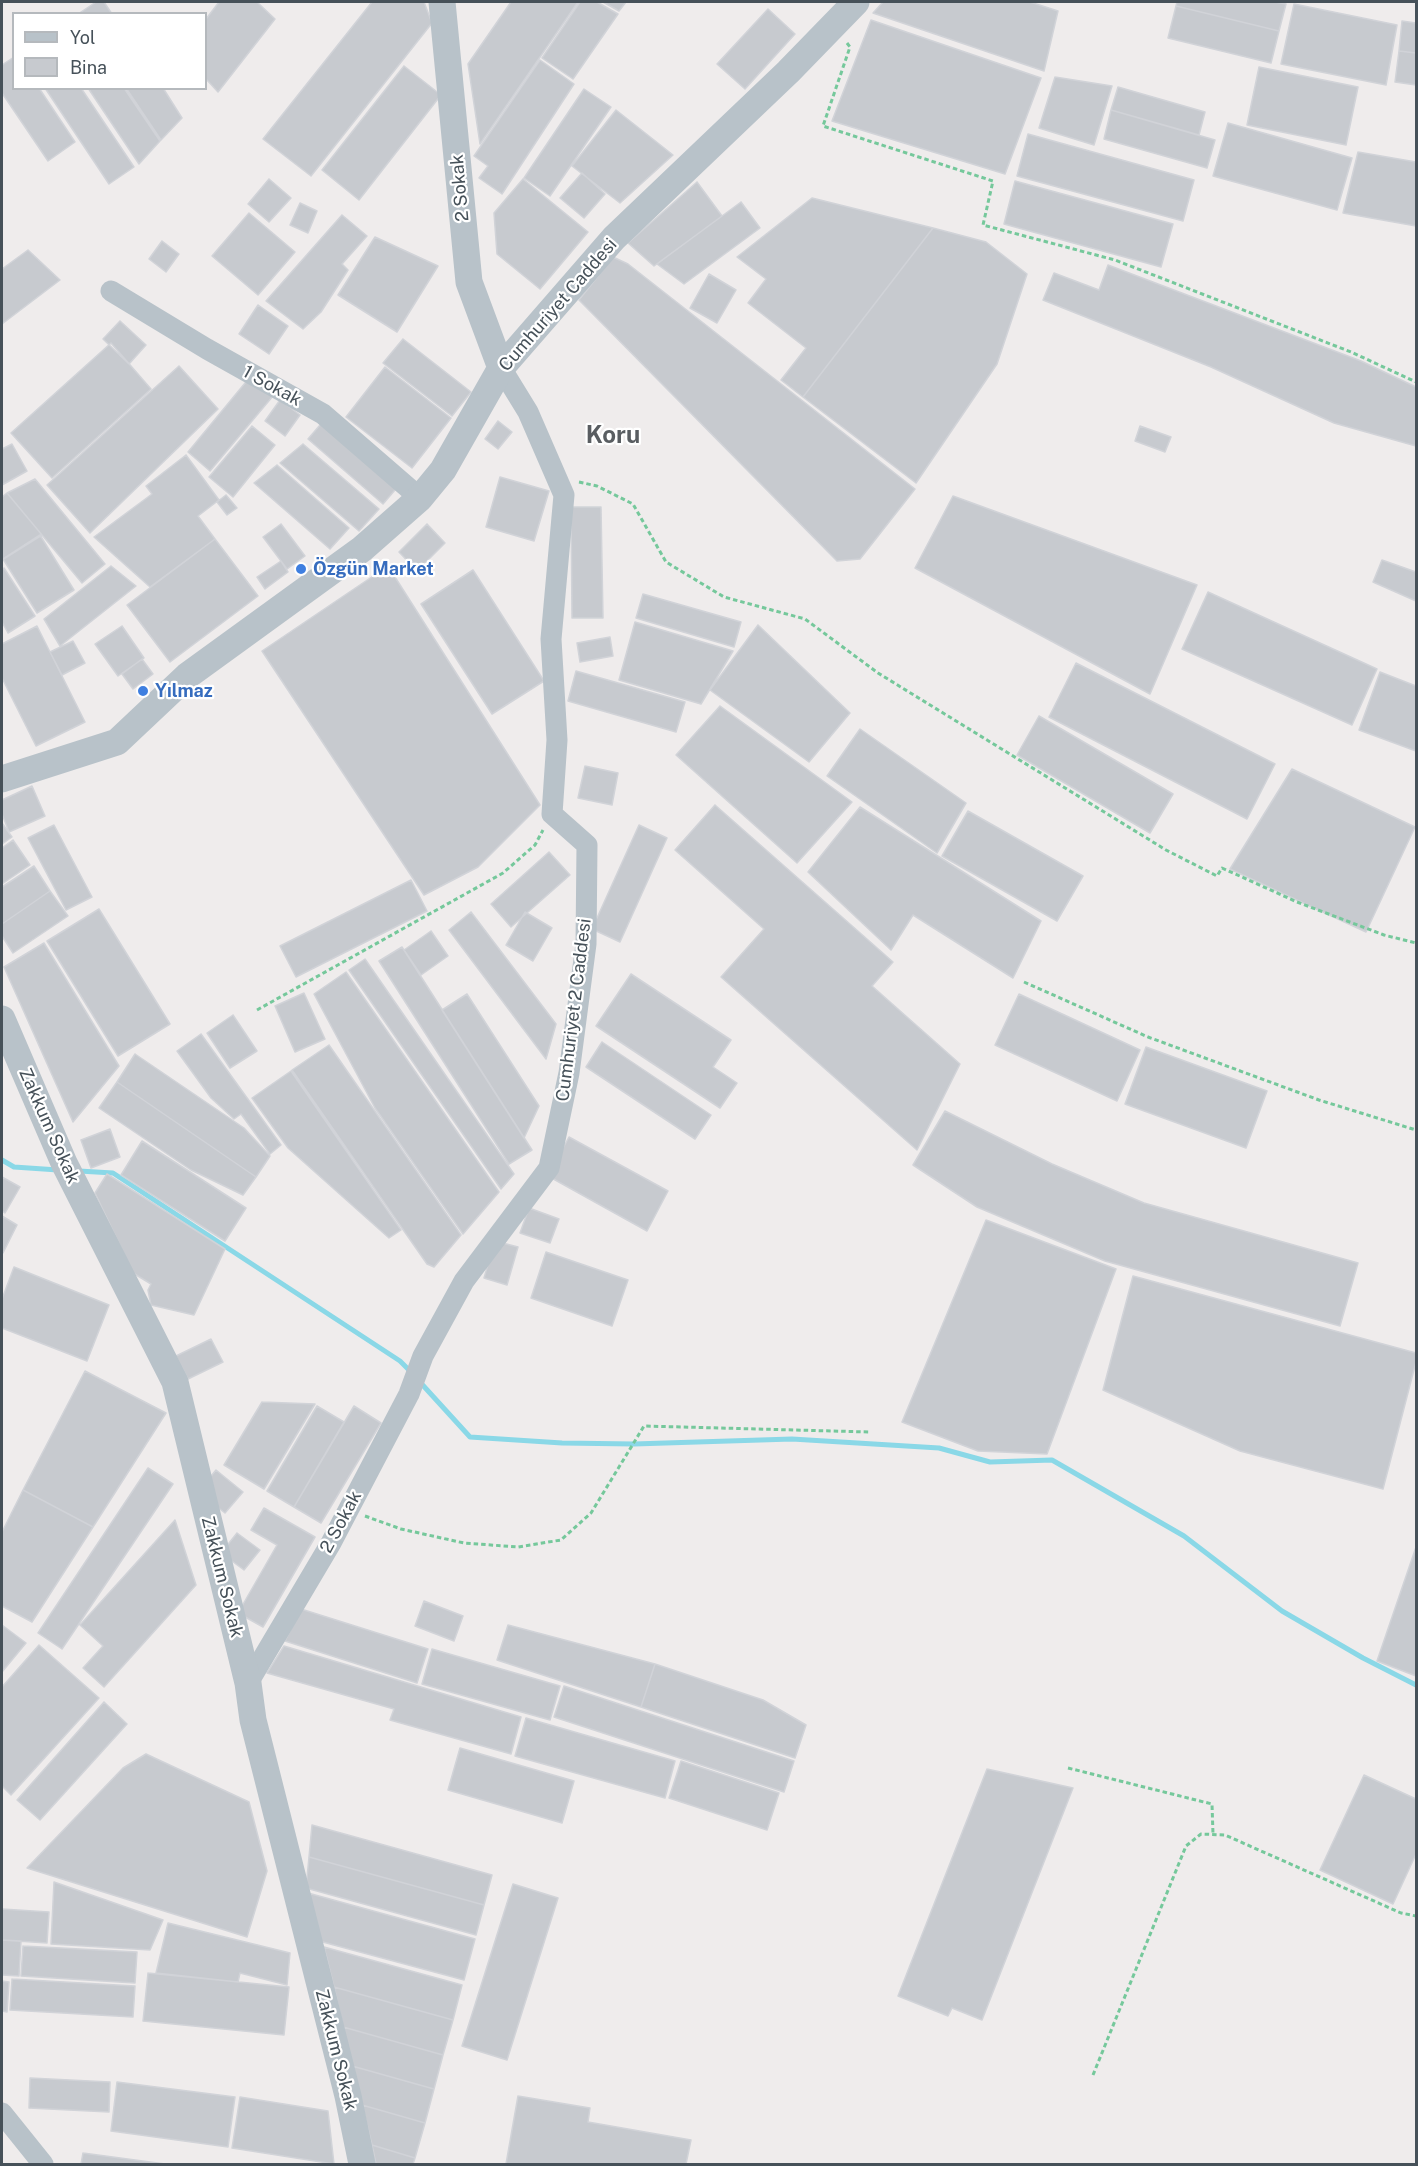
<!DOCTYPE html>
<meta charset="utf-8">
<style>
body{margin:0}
#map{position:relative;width:1418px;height:2166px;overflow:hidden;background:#efecec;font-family:"Public Sans",sans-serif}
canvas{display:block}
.frame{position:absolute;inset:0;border:3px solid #465159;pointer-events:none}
.legend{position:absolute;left:12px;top:12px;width:195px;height:78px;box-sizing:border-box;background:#fff;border:2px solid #b5b9bd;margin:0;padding:8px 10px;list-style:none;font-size:18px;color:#465159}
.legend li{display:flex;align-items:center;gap:12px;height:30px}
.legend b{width:30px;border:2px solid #b5b9bd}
</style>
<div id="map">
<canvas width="1418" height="2166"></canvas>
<div class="frame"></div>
<ul class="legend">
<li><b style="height:8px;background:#b8c2c9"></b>Yol</li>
<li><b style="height:16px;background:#c7cacf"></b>Bina</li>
</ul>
</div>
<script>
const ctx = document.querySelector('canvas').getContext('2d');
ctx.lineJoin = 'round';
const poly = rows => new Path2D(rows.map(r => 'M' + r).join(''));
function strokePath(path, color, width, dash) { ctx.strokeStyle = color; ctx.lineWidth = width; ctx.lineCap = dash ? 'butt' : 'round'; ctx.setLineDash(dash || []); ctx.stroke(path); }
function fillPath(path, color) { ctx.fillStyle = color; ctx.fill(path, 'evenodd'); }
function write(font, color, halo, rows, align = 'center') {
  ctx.font = font + ' "Public Sans",sans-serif'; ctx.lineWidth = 4.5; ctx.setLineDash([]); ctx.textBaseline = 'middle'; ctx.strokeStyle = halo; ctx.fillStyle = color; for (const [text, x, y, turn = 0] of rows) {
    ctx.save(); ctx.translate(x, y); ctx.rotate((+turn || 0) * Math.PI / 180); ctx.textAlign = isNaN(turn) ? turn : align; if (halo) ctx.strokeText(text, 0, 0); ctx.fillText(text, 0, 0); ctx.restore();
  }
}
strokePath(poly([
 [2,1160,14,1167,58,1170],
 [79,1171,113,1173,400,1361,411,1372],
 [419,1381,470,1437,562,1443,634,1444,792,1439,939,1448,990,1462,1052,1460,1184,1536,1282,1611,1363,1658,1416,1685]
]), '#8ad8e7', 5);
const building = poly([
 [96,2,104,2,112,14,78,14,96,2],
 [219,2,257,2,275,19,218,92,206,79,206,19,219,2],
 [372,2,424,2,432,23,311,176,263,139,372,2],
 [511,2,578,2,480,144,468,64,511,2],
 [580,2,597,2,618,14,573,79,542,58,580,2],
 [603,2,626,2,619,11,603,2],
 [883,2,1030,2,1058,11,1044,71,873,13,883,2],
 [1177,2,1275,2,1286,4,1279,31,1176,6,1177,2],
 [1294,4,1397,25,1386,85,1281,64,1294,4],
 [1176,6,1279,31,1271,63,1168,38,1176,6],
 [768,9,795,34,745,89,717,64,768,9],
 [871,20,1041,78,1005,174,832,121,871,20],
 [1402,21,1416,23,1416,53,1399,51,1402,21],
 [1399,51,1416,53,1416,85,1395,82,1399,51],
 [14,57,14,88,39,88,75,142,48,161,2,93,2,65,14,57],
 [540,60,574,84,502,194,479,178,488,166,474,156,540,60],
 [404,66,441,95,359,200,322,170,404,66],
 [1259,67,1358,87,1346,145,1247,125,1259,67],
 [1055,77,1112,86,1094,145,1039,128,1055,77],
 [1118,87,1205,112,1199,135,1111,110,1118,87],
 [45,88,81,88,134,167,109,184,45,88],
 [88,88,124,88,160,141,139,164,88,88],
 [126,88,163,88,182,118,161,140,126,88],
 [584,89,611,107,550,196,524,178,584,89],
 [616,110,673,155,620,203,572,166,616,110],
 [1111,110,1215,140,1207,168,1104,139,1111,110],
 [1228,123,1352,158,1337,210,1213,176,1228,123],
 [1028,134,1194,180,1183,221,1017,176,1028,134],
 [1358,152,1416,162,1416,226,1343,213,1358,152],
 [582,173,605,194,584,218,560,198,582,173],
 [269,179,291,198,269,222,248,204,269,179],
 [523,179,588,232,540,289,497,254,494,213,523,179],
 [1015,181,1173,224,1161,267,1004,224,1015,181],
 [697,182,722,216,654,266,628,243,697,182],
 [812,198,933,228,803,397,781,380,806,348,748,303,766,279,737,257,812,198],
 [741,202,760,228,684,284,657,264,741,202],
 [300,203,317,211,308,233,290,225,300,203],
 [249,213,295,252,258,295,212,256,249,213],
 [342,215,367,236,342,264,348,270,321,312,303,329,266,301,342,215],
 [933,228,986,242,1027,274,997,364,916,483,803,397,933,228],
 [375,237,438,266,397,332,338,295,375,237],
 [162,241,179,254,166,272,149,259,162,241],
 [28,250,60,280,2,324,2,269,28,250],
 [613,257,628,264,915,489,860,559,837,561,579,300,613,257],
 [1108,265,1361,361,1416,387,1416,446,1334,423,1211,367,1043,300,1054,273,1099,290,1108,265],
 [709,274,736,290,717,323,690,308,709,274],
 [258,305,288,326,269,354,239,334,258,305],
 [120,321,146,345,129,364,103,339,120,321],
 [403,339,471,392,452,416,383,363,403,339],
 [111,343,151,389,52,478,11,433,111,343],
 [179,366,218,409,90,533,47,485,179,366],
 [385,367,451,418,412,468,346,417,385,367],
 [250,377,273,396,210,471,188,452,250,377],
 [280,400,300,415,285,436,265,421,280,400],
 [326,418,401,483,383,504,308,439,326,418],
 [498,421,512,432,498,449,485,439,498,421],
 [252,426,275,445,233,497,209,477,252,426],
 [1140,426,1171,437,1165,452,1135,441,1140,426],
 [12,444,27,471,2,485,2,449,12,444],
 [303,444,379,509,359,531,280,463,303,444],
 [186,455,219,500,198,516,215,539,150,587,94,537,152,494,146,486,186,455],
 [277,465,349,528,330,549,254,483,277,465],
 [500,477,549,491,534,541,486,527,500,477],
 [35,479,105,564,82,583,7,493,35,479],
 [7,493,42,535,2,560,2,497,7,493],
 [226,495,237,508,227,515,217,502,226,495],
 [953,496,1197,585,1150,694,915,568,953,496],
 [571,507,601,507,603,618,572,618,571,507],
 [281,524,305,556,287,569,263,537,281,524],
 [427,524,445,543,417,571,399,552,427,524],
 [40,535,74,590,37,613,3,559,40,535],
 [215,539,258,596,170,662,127,605,215,539],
 [1382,560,1416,572,1416,601,1373,582,1382,560],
 [281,561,288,572,265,589,257,577,281,561],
 [111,566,136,586,60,646,44,619,111,566],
 [388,566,540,805,478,867,424,895,262,651,388,566],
 [4,568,35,616,8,633,2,622,2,570,4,568],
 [473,570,544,681,492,714,421,604,473,570],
 [1208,592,1377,669,1352,725,1182,649,1208,592],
 [643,594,741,622,734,647,636,618,643,594],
 [635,622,733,651,701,704,619,680,635,622],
 [758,625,850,713,809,762,710,690,758,625],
 [37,626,85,722,36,746,2,678,2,644,37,626],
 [122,626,144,658,118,676,95,644,122,626],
 [610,637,613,656,580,662,577,643,610,637],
 [73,641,85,663,62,675,50,652,73,641],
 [142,659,153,674,133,689,122,674,142,659],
 [1076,663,1275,764,1247,819,1049,717,1076,663],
 [576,671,685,702,676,732,568,701,576,671],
 [1380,672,1416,686,1416,751,1359,730,1380,672],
 [720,706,852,802,797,863,676,755,720,706],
 [1039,716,1173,794,1150,833,1017,755,1039,716],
 [860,729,966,803,937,853,827,776,860,729],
 [585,766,618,773,612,805,578,798,585,766],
 [1292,769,1415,827,1366,932,1230,869,1292,769],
 [32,786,45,816,9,832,2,814,2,800,32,786],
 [715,805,893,962,872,986,960,1064,917,1150,721,977,764,929,675,850,715,805],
 [860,807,1041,921,1013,978,913,915,891,950,808,872,860,807],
 [968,811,1083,876,1057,921,942,856,968,811],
 [2,823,12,837,2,844,2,823],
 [54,825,92,897,66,910,28,838,54,825],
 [639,825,667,838,620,942,592,929,639,825],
 [13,840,30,865,2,884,2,848,13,840],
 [549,852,570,875,511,927,491,904,549,852],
 [34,866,50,891,2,924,2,887,34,866],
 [411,880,427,911,296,977,280,946,411,880],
 [50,891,68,916,13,953,2,936,2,924,50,891],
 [99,909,170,1024,118,1056,47,941,99,909],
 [471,912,556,1024,546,1059,449,930,471,912],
 [525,912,552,928,533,961,506,945,525,912],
 [431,931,448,956,421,975,404,950,431,931],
 [44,943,119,1066,73,1122,4,967,44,943],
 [402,947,532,1150,509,1164,379,961,402,947],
 [365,959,514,1174,501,1189,349,970,365,959],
 [346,972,499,1192,463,1234,375,1108,314,994,346,972],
 [631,974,731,1040,713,1067,737,1083,720,1108,596,1026,631,974],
 [304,993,325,1039,295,1052,275,1006,304,993],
 [467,994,539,1106,524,1138,442,1010,467,994],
 [1019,994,1140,1050,1117,1101,995,1045,1019,994],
 [233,1015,257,1051,230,1068,207,1033,233,1015],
 [201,1034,281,1145,270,1154,241,1114,234,1119,211,1098,177,1051,201,1034],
 [602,1042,711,1115,695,1139,586,1067,602,1042],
 [329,1045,461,1235,434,1267,427,1264,292,1070,329,1045],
 [1146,1047,1267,1091,1246,1148,1125,1104,1146,1047],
 [135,1054,244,1128,270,1156,256,1177,117,1082,135,1054],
 [291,1071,401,1230,389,1238,288,1148,252,1098,291,1071],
 [117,1082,256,1177,243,1195,191,1170,99,1108,117,1082],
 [945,1111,1052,1164,1144,1203,1358,1263,1340,1326,1105,1261,977,1207,913,1165,945,1111],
 [110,1129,120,1157,91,1168,81,1140,110,1129],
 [569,1137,668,1191,647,1231,548,1176,569,1137],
 [142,1141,246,1208,225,1241,121,1175,142,1141],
 [107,1174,225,1249,194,1315,151,1305,148,1290,151,1284,133,1273,95,1193,107,1174],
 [2,1177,20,1187,5,1213,2,1211,2,1177],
 [529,1208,559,1219,550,1243,520,1233,529,1208],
 [2,1216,17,1225,3,1253,2,1252,2,1216],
 [986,1220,1116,1269,1047,1454,978,1451,902,1422,986,1220],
 [495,1241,518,1247,507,1285,484,1278,495,1241],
 [546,1252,628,1280,612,1326,531,1298,546,1252],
 [14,1267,109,1305,87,1361,2,1328,2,1299,14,1267],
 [1133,1276,1416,1353,1416,1362,1383,1489,1240,1451,1103,1390,1133,1276],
 [211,1339,223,1362,188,1379,176,1356,211,1339],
 [85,1371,166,1413,93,1527,23,1490,85,1371],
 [262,1402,315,1404,264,1489,224,1465,262,1402],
 [317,1406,344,1422,294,1507,267,1491,317,1406],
 [354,1406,381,1423,321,1523,294,1507,354,1406],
 [148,1468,173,1484,62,1649,38,1633,148,1468],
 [216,1470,243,1492,225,1513,198,1492,216,1470],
 [23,1490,93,1527,32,1622,2,1606,2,1532,23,1490],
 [264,1508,315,1537,263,1627,238,1613,277,1545,251,1530,264,1508],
 [175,1520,196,1585,104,1687,83,1668,103,1646,80,1625,175,1520],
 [237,1533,260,1550,244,1570,221,1553,237,1533],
 [1416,1547,1416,1676,1377,1661,1416,1547],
 [424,1601,463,1616,454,1641,415,1626,424,1601],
 [301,1609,428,1649,417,1683,285,1641,301,1609],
 [2,1625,26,1643,2,1672,2,1625],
 [508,1625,655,1664,641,1707,497,1660,508,1625],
 [39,1645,99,1698,11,1795,2,1786,2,1687,39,1645],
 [284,1646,521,1717,511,1754,390,1720,394,1709,267,1673,284,1646],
 [432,1649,560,1686,550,1720,422,1684,432,1649],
 [655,1664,763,1700,806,1725,795,1758,641,1707,655,1664],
 [564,1686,794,1761,784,1792,554,1717,564,1686],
 [104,1702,127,1724,40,1820,17,1800,104,1702],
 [526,1718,675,1761,665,1798,515,1756,526,1718],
 [460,1748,574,1781,562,1823,448,1790,460,1748],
 [146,1754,249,1802,267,1871,247,1937,27,1868,123,1768,146,1754],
 [681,1761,779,1793,767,1830,669,1798,681,1761],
 [987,1769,1073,1788,982,2020,952,2008,948,2016,898,1996,987,1769],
 [1364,1775,1416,1799,1416,1854,1393,1904,1320,1870,1364,1775],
 [312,1825,492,1875,484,1905,309,1857,312,1825],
 [309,1857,484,1905,476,1935,306,1888,309,1857],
 [54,1882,163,1920,150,1950,51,1944,54,1882],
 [513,1884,558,1898,507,2060,462,2046,513,1884],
 [308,1893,475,1939,464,1980,319,1941,308,1893],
 [2,1909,49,1912,47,1943,2,1940,2,1909],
 [168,1923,290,1953,287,1985,240,1973,238,1982,156,1973,168,1923],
 [2,1940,21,1941,19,1976,2,1975,2,1940],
 [23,1946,137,1952,135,1983,21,1976,23,1946],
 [324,1947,462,1985,453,2020,334,1987,324,1947],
 [148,1973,289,1987,284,2035,143,2021,148,1973],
 [12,1979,135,1986,133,2017,10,2010,12,1979],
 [2,1981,9,1982,7,2012,2,2011,2,1981],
 [334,1987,453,2020,443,2055,343,2027,334,1987],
 [343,2027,443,2055,434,2089,352,2066,343,2027],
 [352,2066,434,2089,425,2123,362,2105,352,2066],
 [30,2078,110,2082,109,2112,29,2108,30,2078],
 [117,2082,235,2097,228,2147,111,2131,117,2082],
 [518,2096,590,2108,588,2122,691,2140,686,2164,506,2164,518,2096],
 [240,2097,328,2111,334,2164,232,2148,240,2097],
 [362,2105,425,2123,415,2158,372,2145,362,2105],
 [372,2145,415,2158,413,2164,376,2164,372,2145],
 [83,2153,165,2164,81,2164,83,2153]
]);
fillPath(building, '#c7cacf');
strokePath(building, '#d1d3d8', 1.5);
strokePath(poly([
 [847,43,850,47,823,126,993,181,983,225,1115,260,1351,352,1416,382],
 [579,482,597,486,633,504,666,562,724,597,805,619,878,673,1166,850,1217,876,1222,868,1297,902,1384,935,1416,943],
 [1024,982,1148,1037,1319,1100,1416,1130],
 [257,1010,503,873,535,845,543,830],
 [365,1516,401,1529,464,1543,518,1547,561,1540,591,1513,644,1426,870,1432],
 [1068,1768,1212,1804,1213,1834],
 [1093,2075,1186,1846,1201,1834,1225,1835,1401,1913,1416,1916]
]), '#75c89b', 3, [4.5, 3]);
strokePath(poly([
 [111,291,207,349,323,414,420,498],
 [248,1683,331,1543,409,1394,423,1356,464,1281,549,1168,569,1073,586,944,587,845,552,814,557,740,551,639,564,495,528,412,501,368],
 [2,2113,43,2164]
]), '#b8c2c9', 21);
strokePath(poly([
 [442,2,469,282,501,368],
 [2,779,117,742,187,676,362,549,420,498,443,470,501,368,614,238,788,72,856,2],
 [2,1019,64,1163,175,1382,248,1683,253,1720,348,2096,362,2164]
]), '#b8c2c9', 27);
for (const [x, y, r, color] of [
 [301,569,6,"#3f7fe0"],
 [143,691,6,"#3f7fe0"]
]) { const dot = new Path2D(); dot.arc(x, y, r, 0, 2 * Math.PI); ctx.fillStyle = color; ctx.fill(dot); strokePath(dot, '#fff', 2); }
write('18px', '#465159', '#fff', [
 ["2 Sokak",460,188,-95],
 ["Cumhuriyet Caddesi",558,305,-49],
 ["1 Sokak",272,386,29],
 ["Cumhuriyet 2 Caddesi",574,1010,-83],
 ["Zakkum Sokak",49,1126,66],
 ["2 Sokak",341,1522,-62],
 ["Zakkum Sokak",222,1577,76],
 ["Zakkum Sokak",336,2050,76]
]);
write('bold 18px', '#366cbe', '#fff', [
 ["Özgün Market",313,569],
 ["Yılmaz",155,691]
], 'left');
write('bold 24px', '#595d61', '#fff', [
 ["Koru",613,436]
]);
</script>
